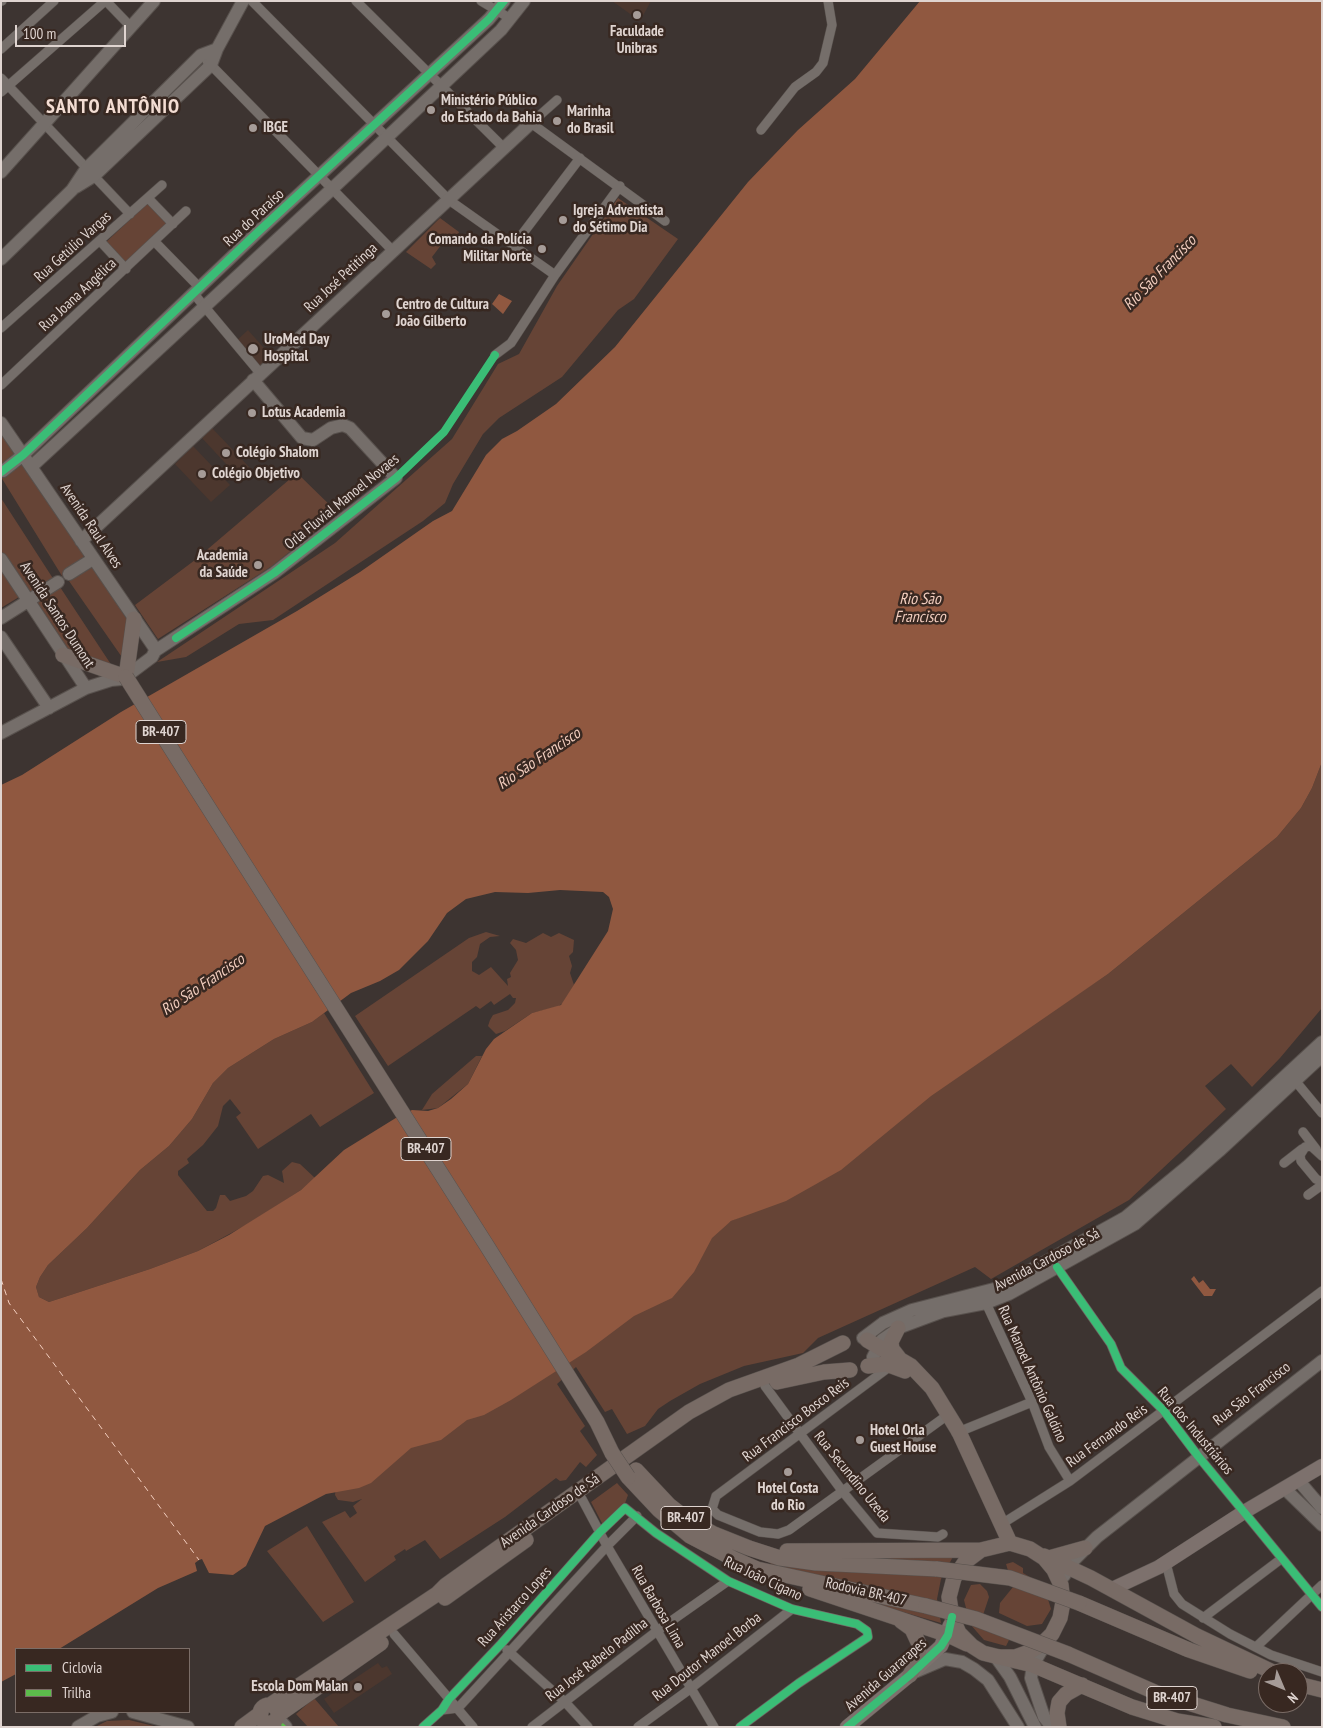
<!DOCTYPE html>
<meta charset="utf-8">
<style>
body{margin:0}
#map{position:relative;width:1323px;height:1728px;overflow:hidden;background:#3d3431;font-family:"PT Sans Narrow",sans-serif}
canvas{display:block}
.frame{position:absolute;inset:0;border:2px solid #dfd4d0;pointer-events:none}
.legend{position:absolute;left:15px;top:1648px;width:175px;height:65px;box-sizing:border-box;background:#382821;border:1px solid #7b6d67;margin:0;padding:6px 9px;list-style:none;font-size:15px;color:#dfd4d0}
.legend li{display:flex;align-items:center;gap:10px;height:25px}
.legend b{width:25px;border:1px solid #7b6d67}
.north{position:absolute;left:1258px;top:1663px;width:50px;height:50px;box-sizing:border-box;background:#382821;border:1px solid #7b6d67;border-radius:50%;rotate:135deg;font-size:14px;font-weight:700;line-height:20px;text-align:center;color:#dfd4d0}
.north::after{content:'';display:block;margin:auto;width:18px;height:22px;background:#a69c98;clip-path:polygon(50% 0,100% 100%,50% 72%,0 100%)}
.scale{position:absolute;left:15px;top:25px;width:111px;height:22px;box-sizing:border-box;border:2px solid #dfd4d0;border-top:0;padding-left:6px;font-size:15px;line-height:18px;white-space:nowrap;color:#dfd4d0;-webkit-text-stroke:4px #382821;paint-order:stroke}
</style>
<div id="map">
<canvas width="1323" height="1728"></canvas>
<div class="frame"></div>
<ul class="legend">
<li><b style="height:6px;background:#3abd76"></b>Ciclovia</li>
<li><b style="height:6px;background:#5cbc4b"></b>Trilha</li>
</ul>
<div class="north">N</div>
<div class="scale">100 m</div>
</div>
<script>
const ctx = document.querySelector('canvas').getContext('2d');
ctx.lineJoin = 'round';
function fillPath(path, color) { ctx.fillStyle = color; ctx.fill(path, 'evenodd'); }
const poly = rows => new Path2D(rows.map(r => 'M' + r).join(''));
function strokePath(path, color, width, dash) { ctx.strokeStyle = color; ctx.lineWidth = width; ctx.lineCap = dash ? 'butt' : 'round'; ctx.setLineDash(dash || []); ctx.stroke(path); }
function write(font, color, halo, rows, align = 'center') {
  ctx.font = font + ' "PT Sans Narrow",sans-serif'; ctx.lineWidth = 5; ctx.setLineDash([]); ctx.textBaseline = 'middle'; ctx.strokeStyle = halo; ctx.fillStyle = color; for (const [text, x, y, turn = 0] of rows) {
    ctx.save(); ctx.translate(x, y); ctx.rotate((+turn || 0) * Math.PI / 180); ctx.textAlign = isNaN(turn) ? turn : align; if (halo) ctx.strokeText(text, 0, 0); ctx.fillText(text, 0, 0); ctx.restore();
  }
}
fillPath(poly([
 [612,1,651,1,640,21],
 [248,330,271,356,257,369,235,342],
 [212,428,251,469,239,478,202,438],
 [193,446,230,485,211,502,175,464],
 [378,1663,382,1668,387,1666,392,1674,334,1713,324,1699]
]), '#4c372e');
fillPath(poly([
 [618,198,678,239,634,299,618,310,562,377,499,418,483,434,453,484,445,503,423,521,273,620,239,624,186,657,157,662,335,543,452,439,498,364,519,354,557,286],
 [148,203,168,225,127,264,106,242],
 [440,218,459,232,456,239,448,236,432,257,436,264,431,269,406,252],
 [1,431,18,454,1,467],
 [25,463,83,551,84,559,81,564,62,576,1,477],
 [297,473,338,513,272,566,158,639,135,605,195,560],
 [1,498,54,580,36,591,29,592,1,553],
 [93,567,128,621,126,663,69,581],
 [1,568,19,597,1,608],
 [60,587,114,669,66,653,34,603],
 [1322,762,1322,1008,1280,1058,1252,1087,1231,1064,1205,1086,1226,1109,1129,1200,991,1279,975,1267,818,1338,803,1353,744,1366,700,1384,670,1401,658,1409,645,1426,627,1434,612,1409,605,1412,576,1367,557,1384,585,1426,580,1431,597,1455,586,1467,580,1462,566,1480,560,1481,556,1478,505,1517,440,1559,425,1540,406,1551,405,1549,399,1553,394,1556,396,1560,365,1582,322,1522,345,1511,350,1518,357,1513,353,1506,362,1499,353,1502,338,1500,335,1495,336,1487,731,1221,756,1210,1108,974,1277,837,1301,808,1312,788],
 [486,932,500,936,490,937,480,944,477,957,472,962,472,971,479,975,491,967,508,986,507,979,511,977,510,973,518,960,516,950,510,943,513,939,526,943,543,933,551,937,559,933,574,940,573,952,569,956,572,966,570,973,574,985,563,1003,557,1007,532,1013,505,1031,496,1034,488,1026,490,1020,493,1015,508,1010,515,1003,516,998,513,998,510,994,494,1005,491,1001,480,1009,476,1006,388,1066,355,1016,469,938],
 [324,1013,374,1093,320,1127,311,1114,258,1149,236,1117,241,1113,230,1099,223,1106,218,1126,203,1145,187,1159,189,1163,178,1171,178,1175,207,1211,213,1211,216,1208,220,1195,225,1195,230,1201,246,1196,253,1191,263,1176,268,1175,284,1183,282,1171,292,1162,300,1164,315,1178,301,1190,246,1225,198,1251,150,1269,49,1302,39,1297,36,1287,40,1277,48,1265,87,1228,140,1170,169,1146,192,1119,213,1083,228,1068,274,1039,312,1022],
 [476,1056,482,1056,468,1084,438,1108,422,1110,432,1094],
 [617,1483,628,1495,624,1506,603,1525,591,1502],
 [307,1526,354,1602,323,1622,267,1551],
 [766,1552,955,1553,941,1579,937,1599,941,1623,775,1575],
 [1013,1562,1023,1568,1023,1573,1035,1580,1047,1596,1051,1609,1042,1624,1027,1626,999,1613,1000,1603,1013,1587,1006,1564],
 [980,1584,987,1591,989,1597,983,1615,1009,1640,1006,1646,984,1640,970,1624,964,1600,971,1585],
 [314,1698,339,1727,308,1727,296,1714],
 [129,1720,158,1727,95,1727,107,1721]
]), '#664436');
fillPath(poly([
 [920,1,1322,1,1322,762,1312,788,1301,808,1277,837,1108,974,931,1096,841,1170,786,1201,731,1221,712,1238,694,1272,672,1298,634,1316,586,1352,511,1400,484,1415,467,1420,441,1440,411,1448,371,1483,359,1488,326,1494,265,1526,246,1566,233,1575,209,1573,202,1559,199,1560,195,1563,197,1571,158,1588,59,1649,16,1649,16,1674,1,1682,1,785,22,775,121,712,297,611,360,572,433,521,452,511,486,455,502,439,517,431,556,404,615,347,748,182,798,130,855,79],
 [560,890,603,892,609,897,613,909,608,931,561,1005,532,1013,494,1039,486,1049,468,1084,451,1099,438,1108,428,1111,412,1110,399,1116,344,1150,301,1190,229,1235,198,1251,150,1269,49,1302,39,1297,36,1287,40,1277,48,1265,87,1228,140,1170,169,1146,192,1119,213,1083,228,1068,274,1039,312,1022,351,993,380,981,399,970,428,941,447,913,466,899,495,892,528,893],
 [499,294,512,301,503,314,492,304],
 [1194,1276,1199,1283,1203,1280,1210,1289,1216,1289,1212,1296,1204,1296,1191,1279]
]), '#905840');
strokePath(poly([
 [1,1279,9,1303,199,1560]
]), '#f3cebf', 1, [6, 5]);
const street = poly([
 [1,1,2,1],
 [106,1,131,27],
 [252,1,449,200,555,275],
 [356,1,504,148],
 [481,1,511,19],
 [1,49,54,1],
 [207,61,393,251],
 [1,78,130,214],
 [1,92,105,1],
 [557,100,531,123,665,221],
 [761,130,795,87,816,72,823,63,832,25,828,1],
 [148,198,173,224],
 [100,241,126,269],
 [155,242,200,288],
 [514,245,580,158],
 [194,294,260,373],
 [1,328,162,185],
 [495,355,511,343,555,275,620,186],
 [1,385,186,211],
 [1292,1077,1322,1113],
 [1303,1132,1316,1149],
 [1322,1156,1311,1146,1305,1147,1300,1155,1301,1161,1316,1179,1322,1182],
 [1284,1163,1302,1149],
 [1308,1195,1322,1185],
 [1057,1267,1111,1344,1121,1368,1164,1411,1198,1456,1322,1607],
 [986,1303,1032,1402,1049,1447,1070,1481],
 [892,1365,716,1496,712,1509,718,1515,760,1532,778,1534,789,1530,949,1414],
 [765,1386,843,1492,877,1533,938,1537,943,1534],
 [956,1433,1032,1402],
 [582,1499,607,1546,714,1727],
 [1000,1525,1070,1481,1322,1291],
 [1166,1563,1174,1594,1182,1604,1230,1634,1271,1655,1322,1672],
 [1203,1618,1281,1559],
 [394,1634,473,1727],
 [1256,1647,1322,1585],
 [507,1650,565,1702,588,1727],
 [442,1710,458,1708,607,1546,637,1516],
 [423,1727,442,1710,449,1699,501,1644,600,1532,625,1508,656,1533,728,1581,792,1609,857,1624,867,1631,868,1637,799,1683,740,1727],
 [532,1727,657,1631,728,1581],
 [638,1727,690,1689,792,1609]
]);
const secondary = poly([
 [1,172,154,1],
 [76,187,94,176,211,65,217,49,243,1],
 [1,259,72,190,86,169,201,55,217,49],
 [1,423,154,647,155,651,152,657,124,678],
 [31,467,333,188,501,30,524,1],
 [3,471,23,455,259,231,489,19,504,1],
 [81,541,531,123],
 [1,559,86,688],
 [69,574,93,559],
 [1,618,58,582],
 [1,637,49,708],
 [155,651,274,573,396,478,350,428,343,425,331,428,313,440,302,438,253,380],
 [1,733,86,688,111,680,122,679],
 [863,1338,883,1323,912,1310,998,1288,1126,1217,1188,1166,1322,1042],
 [873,1357,882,1340,901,1327,944,1311,986,1303,1009,1294,1135,1224,1219,1151,1322,1056],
 [1298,1480,1322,1508],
 [1284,1488,1322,1525],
 [1064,1576,1072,1562,1097,1537,1322,1361],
 [1047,1641,1033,1665,1031,1678,1044,1717,1052,1727],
 [995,1656,1010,1677,1035,1727],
 [917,1671,945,1659,962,1662,974,1669,988,1680,1018,1727],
 [133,1712,188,1727],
 [277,1717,286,1727],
 [270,1723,272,1727],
 [78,1727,97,1716,112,1712]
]);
const primary = poly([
 [1112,1589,1159,1567,1244,1512,1322,1466],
 [847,1727,910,1675,941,1646,950,1625]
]);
const highway = poly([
 [63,655,126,677,134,619],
 [196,788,487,1246,597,1422,612,1453],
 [898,1328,891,1342,892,1349,899,1358],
 [867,1340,911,1366,932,1388,959,1432,1010,1543],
 [868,1366,886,1364,905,1371],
 [777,1382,824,1372,850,1370],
 [636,1470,669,1505,687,1519,714,1534,749,1548,780,1558,816,1563,937,1569],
 [628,1477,659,1510,690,1536,734,1559,757,1569,926,1606],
 [787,1551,981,1550],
 [1044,1556,1091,1578,1197,1636,1275,1673],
 [1049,1558,1085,1548],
 [810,1589,948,1635,967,1644],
 [445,1598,526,1540],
 [1079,1603,1189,1650,1250,1671],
 [901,1621,912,1629,919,1644,918,1659,910,1675],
 [1068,1654,1157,1693,1227,1715,1283,1727],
 [1000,1657,1015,1657,1029,1652,1042,1644,1052,1634,1060,1618,1063,1602,1061,1585,1054,1570,1044,1558,1030,1549,1010,1543,981,1550,965,1562,954,1578,949,1597,952,1617,959,1633,972,1646,983,1653,995,1656,1033,1665,1132,1707,1177,1721,1214,1727],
 [1298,1684,1322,1690],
 [270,1705,437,1594,446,1585,689,1412,729,1390,799,1365,843,1343],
 '260 1714a9 9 0 1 1 18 0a9 9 0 1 1-18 0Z',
 [278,1715,381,1643],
 [242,1727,261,1713],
 [1059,1727,1057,1713,1059,1702,1066,1694,1082,1685]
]);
strokePath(street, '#58514d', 10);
strokePath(secondary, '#58514d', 14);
strokePath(primary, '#58514d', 15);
strokePath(highway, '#58514d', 16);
strokePath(street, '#756e6a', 9);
strokePath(secondary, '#756e6a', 12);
strokePath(primary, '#7d716d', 14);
strokePath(highway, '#786b65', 15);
const highwayBridge = poly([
 [126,677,196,788],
 [612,1453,628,1477],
 [937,1569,1010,1578,1079,1603],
 [926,1606,976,1619,1068,1654]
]);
strokePath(highwayBridge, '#58514d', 16, []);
strokePath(highwayBridge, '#786b65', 15);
strokePath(poly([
 [283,1727,285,1725]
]), '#5cbc4b', 6, [12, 6]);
strokePath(poly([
 [1,472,23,455,259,231,489,19,504,1],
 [176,638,274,573,396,478,444,432,495,355],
 [1057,1267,1111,1344,1121,1368,1164,1411,1198,1456,1322,1607],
 [423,1727,442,1710,449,1699,501,1644,600,1532,625,1508,656,1533,728,1581,792,1609,857,1624,867,1631,868,1637,799,1683,740,1727],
 [847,1727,910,1675,941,1646,948,1635,952,1617]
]), '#3abd76', 8);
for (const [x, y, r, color] of [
 [637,15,5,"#a69c98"],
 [431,110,5,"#a69c98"],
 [557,121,5,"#a69c98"],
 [253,128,5,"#a69c98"],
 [563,220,5,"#a69c98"],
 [542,249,5,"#a69c98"],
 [386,314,5,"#a69c98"],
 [253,349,6,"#a69c98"],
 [252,413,5,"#a69c98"],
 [226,453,5,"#a69c98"],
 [202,474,5,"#a69c98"],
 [258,565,5,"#a69c98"],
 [860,1440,5,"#a69c98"],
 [788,1472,5,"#a69c98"],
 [358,1687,5,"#a69c98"]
]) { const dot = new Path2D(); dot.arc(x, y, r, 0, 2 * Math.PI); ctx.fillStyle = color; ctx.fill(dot); strokePath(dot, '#382821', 2); }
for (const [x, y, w] of [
 [161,732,50],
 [426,1149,50],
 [686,1518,50],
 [1172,1698,50]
]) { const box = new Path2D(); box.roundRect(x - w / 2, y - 11.5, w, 23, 4); ctx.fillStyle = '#382821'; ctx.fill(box); strokePath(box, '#dfd4d0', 1); }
write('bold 14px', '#dfd4d0', null, [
 ["BR-407",161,732],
 ["BR-407",426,1149],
 ["BR-407",686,1518],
 ["BR-407",1172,1698]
]);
write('bold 15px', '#dfd4d0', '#382821', [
 ["Faculdade",637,32,"center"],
 ["Unibras",637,49,"center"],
 ["Ministério Público",441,101],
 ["do Estado da Bahia",441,118],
 ["Marinha",567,112],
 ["do Brasil",567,129],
 ["IBGE",263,128],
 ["Igreja Adventista",573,211],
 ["do Sétimo Dia",573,228],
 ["Comando da Polícia",532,240,"right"],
 ["Militar Norte",532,257,"right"],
 ["Centro de Cultura",396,305],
 ["João Gilberto",396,322],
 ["UroMed Day",264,340],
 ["Hospital",264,357],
 ["Lotus Academia",262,413],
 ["Colégio Shalom",236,453],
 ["Colégio Objetivo",212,474],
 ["Academia",248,556,"right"],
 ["da Saúde",248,573,"right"],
 ["Hotel Orla",870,1431],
 ["Guest House",870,1448],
 ["Hotel Costa",788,1489,"center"],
 ["do Rio",788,1506,"center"],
 ["Escola Dom Malan",348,1687,"right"]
], 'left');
write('15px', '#dfd4d0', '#382821', [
 ["Rua do Paraíso",254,218,-43],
 ["Rua Getúlio Vargas",73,247,-42],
 ["Rua José Petitinga",341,278,-43],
 ["Rua Joana Angélica",78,295,-43],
 ["Orla Fluvial Manoel Novaes",342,502,-39],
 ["Avenida Raul Alves",91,526,56],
 ["Avenida Santos Dumont",57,615,57],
 ["Avenida Cardoso de Sá",1047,1260,-28],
 ["Rua Manoel Antônio Galdino",1032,1374,66],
 ["Rua São Francisco",1252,1394,-38],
 ["Rua Francisco Bosco Reis",796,1420,-37],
 ["Rua dos Industriários",1195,1431,50],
 ["Rua Fernando Reis",1107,1436,-36],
 ["Rua Secundino Uzeda",852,1477,51],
 ["Avenida Cardoso de Sá",550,1511,-35],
 ["Rua João Cigano",763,1579,25],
 ["Rodovia BR-407",866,1592,13],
 ["Rua Aristarco Lopes",515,1607,-48],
 ["Rua Barbosa Lima",658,1607,60],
 ["Rua Doutor Manoel Borba",707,1657,-38],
 ["Rua José Rabelo Padilha",597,1660,-38],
 ["Avenida Guararapes",886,1675,-41]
]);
write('italic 16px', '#f3cebf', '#382821', [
 ["Rio São Francisco",1160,273,-46],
 ["Rio São",920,599],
 ["Francisco",920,617],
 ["Rio São Francisco",539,759,-34],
 ["Rio São Francisco",203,985,-34]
]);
ctx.letterSpacing = '1px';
write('bold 20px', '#f3ddd3', '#382821', [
 ["SANTO ANTÔNIO",113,107]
]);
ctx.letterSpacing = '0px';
</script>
